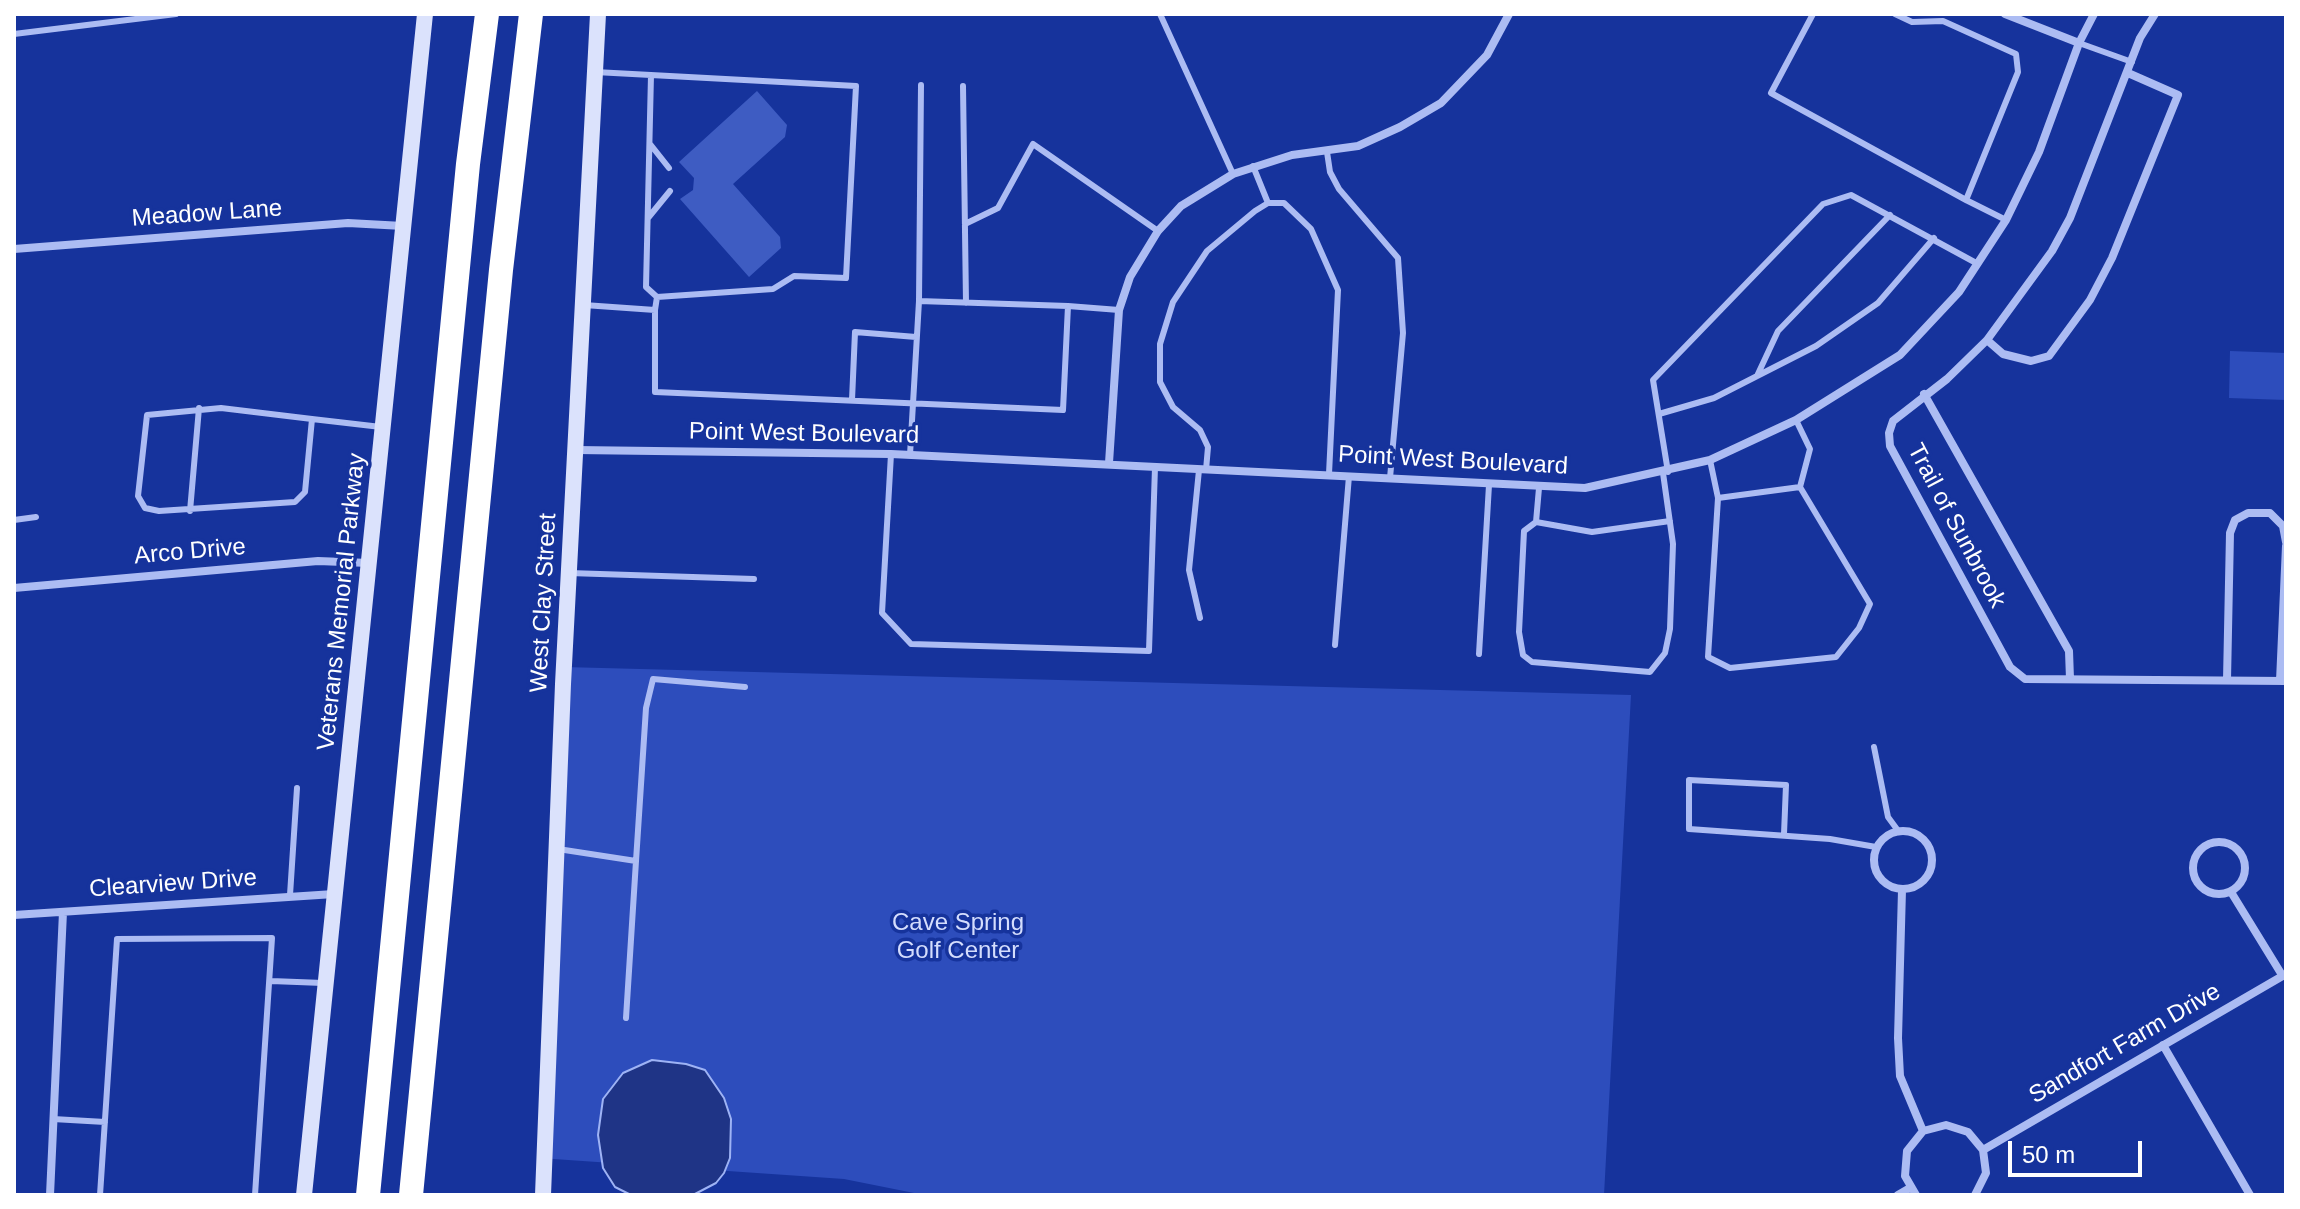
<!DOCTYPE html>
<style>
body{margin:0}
#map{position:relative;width:2300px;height:1209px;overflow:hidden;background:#16339c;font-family:Arial,sans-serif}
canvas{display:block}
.frame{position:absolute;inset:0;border:16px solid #fff;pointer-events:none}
.scale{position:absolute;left:2008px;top:1141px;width:134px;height:36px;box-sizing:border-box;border:4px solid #fff;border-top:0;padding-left:10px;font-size:24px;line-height:28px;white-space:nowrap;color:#fff;-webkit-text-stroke:6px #16339c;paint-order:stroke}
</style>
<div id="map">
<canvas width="2300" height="1209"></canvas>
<div class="frame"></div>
<div class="scale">50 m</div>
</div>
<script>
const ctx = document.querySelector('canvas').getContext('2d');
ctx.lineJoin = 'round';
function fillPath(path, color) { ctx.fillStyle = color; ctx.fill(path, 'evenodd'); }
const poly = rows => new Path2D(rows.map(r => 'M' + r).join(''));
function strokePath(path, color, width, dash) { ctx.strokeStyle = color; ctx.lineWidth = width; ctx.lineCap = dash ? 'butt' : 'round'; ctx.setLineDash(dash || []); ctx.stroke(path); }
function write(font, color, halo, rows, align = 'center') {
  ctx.font = font + ' Arial,sans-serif'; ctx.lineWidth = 7; ctx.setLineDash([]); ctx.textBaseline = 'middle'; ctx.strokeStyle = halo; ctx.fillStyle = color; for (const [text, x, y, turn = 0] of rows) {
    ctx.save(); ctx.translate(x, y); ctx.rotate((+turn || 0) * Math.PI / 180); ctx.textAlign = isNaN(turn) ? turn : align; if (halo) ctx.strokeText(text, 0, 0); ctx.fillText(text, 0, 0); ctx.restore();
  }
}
fillPath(poly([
 [2230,351,2286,353,2286,400,2229,398],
 [564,667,1631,695,1604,1195,924,1195,844,1179,539,1158]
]), '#2d4dbc');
const water = poly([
 [652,1060,686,1064,705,1070,724,1098,731,1119,730,1158,724,1173,716,1183,693,1195,629,1194,615,1187,603,1168,598,1135,603,1099,623,1073,652,1060]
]);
fillPath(water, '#1f3486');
strokePath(water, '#9eb3f5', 2);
fillPath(poly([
 [757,91,787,125,785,137,733,184,780,237,781,248,749,277,680,199,693,190,694,178,679,162]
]), '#3e5cc2');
strokePath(poly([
 [1160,14,1233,174],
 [1813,14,1771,93,1966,200,2018,72,2016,54,1943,21,1912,22,1895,14],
 [14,34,176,14],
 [2079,43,2132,62],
 [595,72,856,86,846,278,794,276,773,289,657,297,655,310],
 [651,75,646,287,657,297],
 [963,86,966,303],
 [650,144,669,168],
 [1327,152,1330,172,1339,189,1398,258,1403,333,1390,478],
 [1253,166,1268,203],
 [1966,200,2006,220],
 [648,218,670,191],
 [965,224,998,208,1033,144,1158,231],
 [919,301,921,85],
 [584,305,655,310,655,392,1063,410,1068,306,1119,310],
 [1757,376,1778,331,1890,215],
 [852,400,855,332,916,337],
 [1659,414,1714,398,1816,346,1878,303,1934,238],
 [312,419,305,492,295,502,159,511,145,508,138,496,147,415,221,408,312,419,381,427],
 [891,454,882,613,911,644,1149,651,1155,467],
 [910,455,919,301,1068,306],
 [1710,460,1718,498,1708,657,1730,668,1836,657,1859,628,1870,604,1800,487,1810,449,1796,420],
 [1199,470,1189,570,1200,618],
 [1206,470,1208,447,1200,430,1173,407,1160,382,1160,344,1173,302,1207,251,1255,211,1268,203,1284,203,1311,229,1338,290,1329,474],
 [1668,472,1653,380,1823,204,1851,195,1978,264],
 [1539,488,1536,522,1524,531,1519,632,1523,655,1532,662,1650,672,1665,653,1670,629,1673,544,1663,473],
 [1718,498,1800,487],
 [190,511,199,408],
 [14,520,36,517],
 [1536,522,1592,532,1670,521],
 [569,573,754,579],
 [1335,645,1349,476],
 [1479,654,1489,485],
 [1874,747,1888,817,1899,832],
 [1784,834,1786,785,1689,780,1689,829,1830,839,1876,847],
 [558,849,636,861,626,1018],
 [636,861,646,708,653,679,745,687],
 [290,895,297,788],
 [271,981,323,983],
 [53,1119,105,1122],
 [100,1195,117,939,272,938,255,1195]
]), '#acbcf3', 6);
strokePath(poly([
 [2005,14,2079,43],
 [2155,14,2140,38,2070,218,2052,251,1987,340,1947,379,1893,421,1889,433,1890,446,2010,667,2025,679,2286,681],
 [14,249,348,223,403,226],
 [1987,340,2003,354,2031,361,2049,356,2090,300,2112,258,2178,95,2128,73],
 [1924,394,2069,651,2070,679],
 [576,450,891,454,1585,488,1710,460,1796,420,1900,355,1959,292,2006,220,2039,152,2079,43,2094,14],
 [1109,463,1119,310,1130,277,1158,231,1181,206,1233,174,1292,155,1358,146,1400,127,1441,103,1487,55,1509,14],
 [14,588,318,561,369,563],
 [2227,680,2230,533,2235,520,2248,513,2270,513,2283,526,2286,542],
 [2280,681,2286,546],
 '1874 860a29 29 0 1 1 58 0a29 29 0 1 1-58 0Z',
 '2193 868a26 26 0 1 1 52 0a26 26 0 1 1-52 0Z',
 [1902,890,1898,1038,1900,1076,1923,1131],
 [2231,892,2282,975],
 [14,915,334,894],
 [2163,1045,2250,1195],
 [1983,1150,2286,974],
 [50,1195,63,912],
 [1898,1195,1910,1188],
 [1916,1195,1905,1176,1907,1151,1923,1131,1946,1125,1968,1132,1983,1150,1986,1173,1975,1195]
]), '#acbcf3', 8);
strokePath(poly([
 [304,1195,425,14],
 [543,1195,563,684,598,14]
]), '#dbe2fc', 16);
strokePath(poly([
 [368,1195,468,164,487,14],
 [411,1195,501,270,531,14]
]), '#fff', 24);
write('24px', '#fff', '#16339c', [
 ["Meadow Lane",207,214,-4],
 ["Point West Boulevard",804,434,1],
 ["Point West Boulevard",1453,461,3],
 ["Trail of Sunbrook",1956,526,62],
 ["Arco Drive",190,552,-5],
 ["Veterans Memorial Parkway",342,602,-84],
 ["West Clay Street",544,603,-87],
 ["Clearview Drive",173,884,-4],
 ["Sandfort Farm Drive",2125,1044,-30]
]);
write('24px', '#d4ddfd', '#16339c', [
 ["Cave Spring",958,923],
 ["Golf Center",958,951]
]);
</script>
